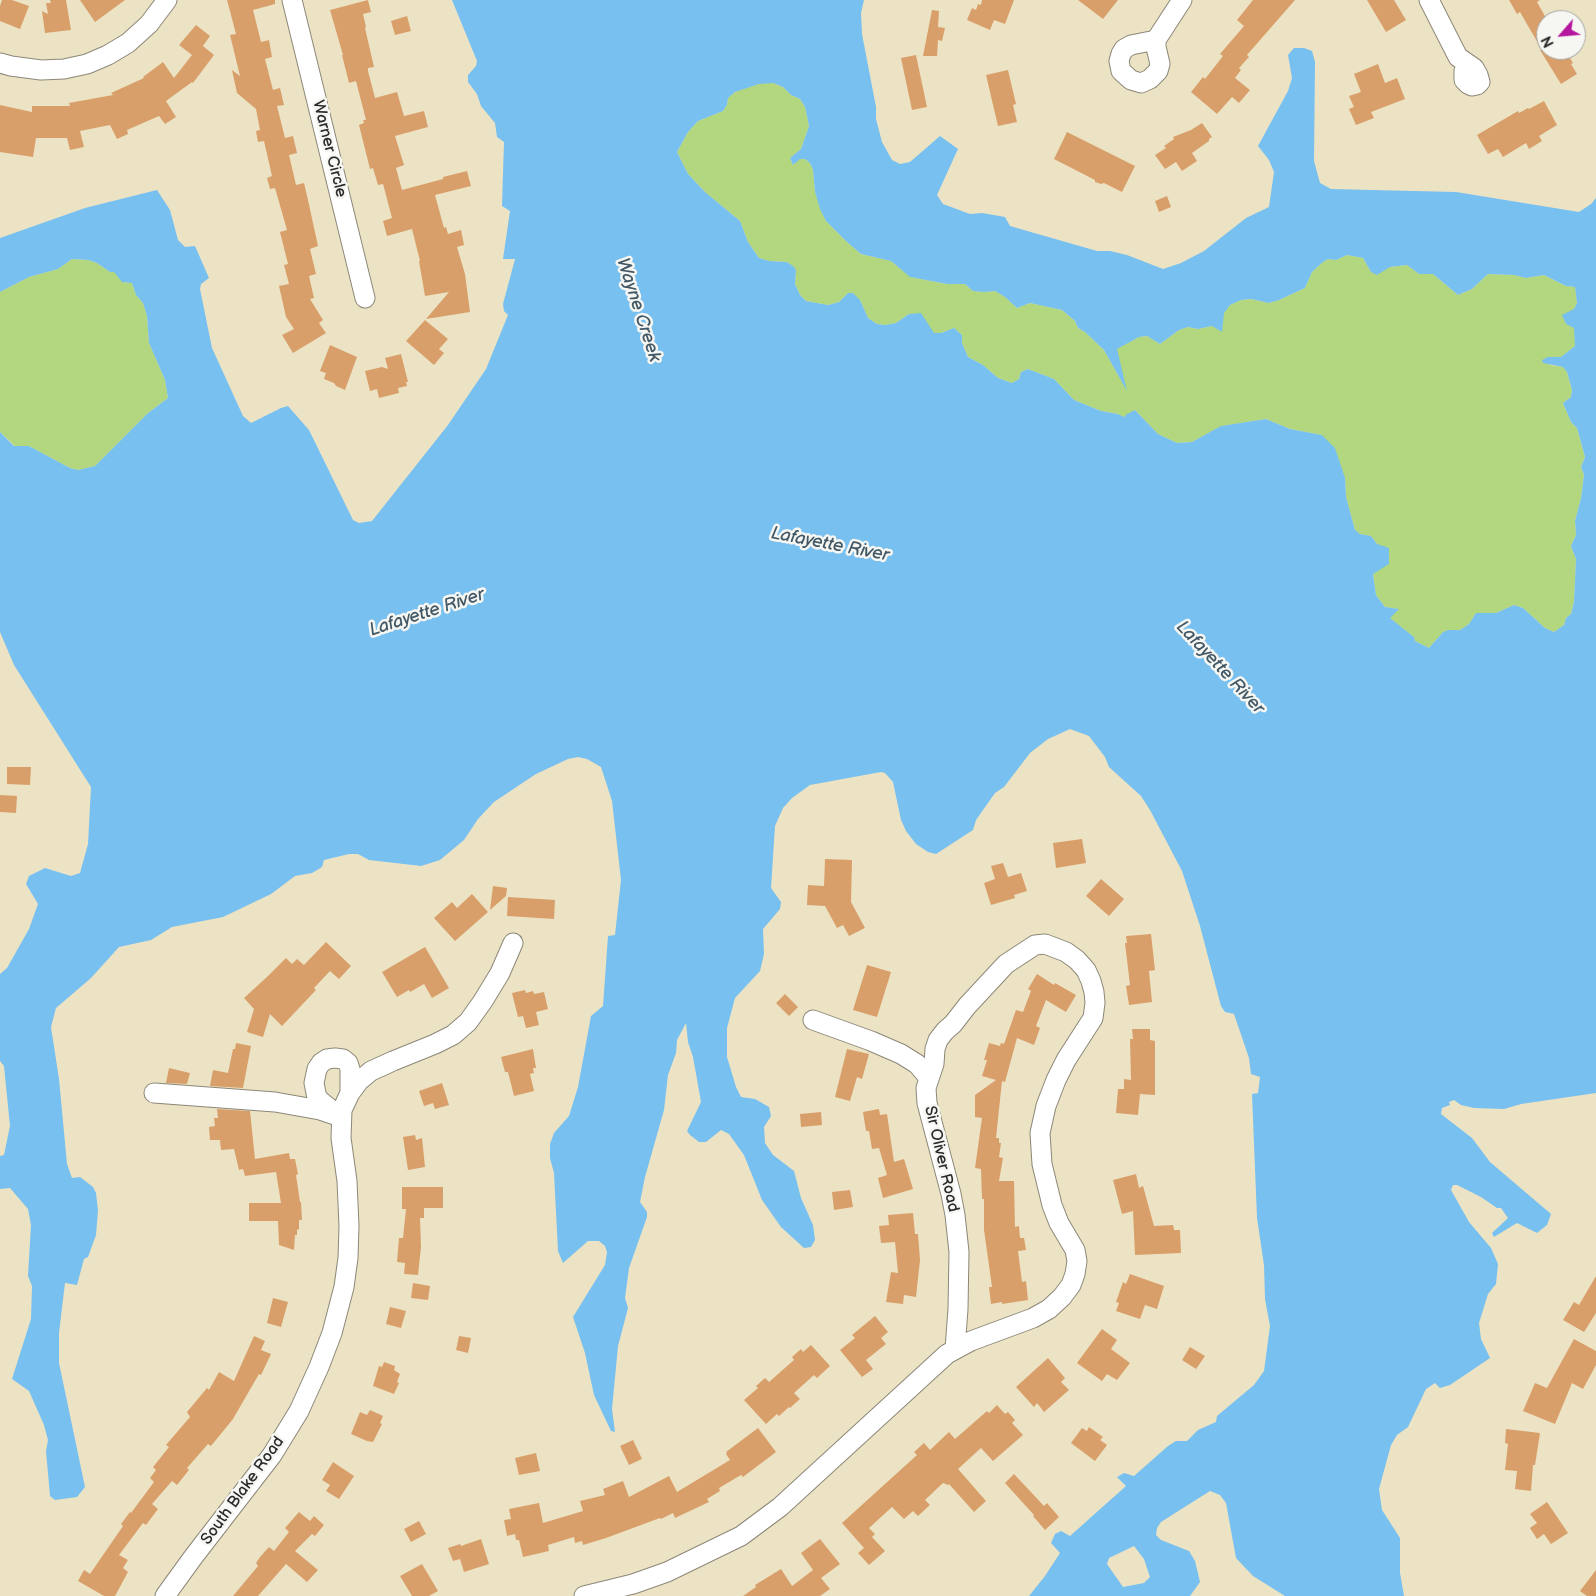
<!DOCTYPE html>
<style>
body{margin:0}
#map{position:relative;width:1596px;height:1596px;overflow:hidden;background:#ece3c4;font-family:"Balsamiq Sans",sans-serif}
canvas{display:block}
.north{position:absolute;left:1536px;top:10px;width:50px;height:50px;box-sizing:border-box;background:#f6f6f2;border:1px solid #a5a5a2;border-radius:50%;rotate:243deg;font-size:14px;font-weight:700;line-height:20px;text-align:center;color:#2b2b2b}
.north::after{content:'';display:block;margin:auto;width:18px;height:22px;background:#b5179e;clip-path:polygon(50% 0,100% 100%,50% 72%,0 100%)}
</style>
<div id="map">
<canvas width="1596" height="1596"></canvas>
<div class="north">N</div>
</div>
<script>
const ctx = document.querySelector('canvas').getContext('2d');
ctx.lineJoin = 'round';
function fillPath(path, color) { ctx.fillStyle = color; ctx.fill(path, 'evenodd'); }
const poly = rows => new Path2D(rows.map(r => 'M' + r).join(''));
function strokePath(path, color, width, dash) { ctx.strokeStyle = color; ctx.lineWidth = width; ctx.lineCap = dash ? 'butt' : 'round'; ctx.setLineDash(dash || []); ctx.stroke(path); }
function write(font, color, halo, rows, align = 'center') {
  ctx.font = font + ' "Balsamiq Sans",sans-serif'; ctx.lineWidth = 5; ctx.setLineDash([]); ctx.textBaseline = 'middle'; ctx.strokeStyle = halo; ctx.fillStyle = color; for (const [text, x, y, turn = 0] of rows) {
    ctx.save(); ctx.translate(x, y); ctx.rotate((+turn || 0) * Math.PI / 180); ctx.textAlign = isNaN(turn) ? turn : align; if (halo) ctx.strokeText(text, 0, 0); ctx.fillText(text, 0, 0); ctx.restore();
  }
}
fillPath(poly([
 [759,83,773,83,783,87,791,95,800,99,805,107,809,126,801,149,790,158,793,165,799,159,805,159,810,163,813,170,815,192,826,221,847,242,861,254,891,261,911,277,947,284,965,284,973,291,984,292,995,291,1005,297,1017,308,1030,303,1062,310,1075,321,1078,328,1085,332,1104,350,1126,389,1116,349,1139,337,1147,336,1160,344,1179,330,1188,327,1198,329,1212,326,1230,305,1241,300,1251,299,1269,303,1279,300,1305,288,1312,272,1323,262,1328,259,1336,260,1347,255,1363,258,1371,272,1390,267,1407,265,1419,274,1433,274,1458,295,1472,289,1488,274,1514,275,1526,278,1544,275,1566,286,1575,287,1577,303,1574,309,1575,346,1561,357,1548,357,1550,365,1564,367,1567,372,1572,390,1571,397,1563,403,1571,422,1577,428,1585,457,1581,467,1584,475,1581,498,1575,521,1576,535,1571,546,1576,559,1574,602,1571,614,1566,618,1564,625,1554,632,1545,628,1523,608,1514,605,1496,613,1476,613,1469,624,1460,630,1448,630,1443,632,1429,648,1415,641,1414,637,1389,618,1398,609,1385,607,1376,595,1373,573,1377,544,1371,536,1360,534,1355,530,1346,497,1345,478,1322,435,1290,429,1266,419,1222,426,1192,442,1177,443,1158,434,1135,410,1124,418,1118,414,1101,411,1074,400,1054,379,1028,369,1021,372,1019,379,1012,383,998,378,983,365,968,357,962,343,962,335,954,328,941,333,933,333,909,314,896,323,885,325,877,324,868,318,860,300,848,293,839,302,828,305,806,301,800,295,795,284,796,270,787,262,769,261,759,258,748,242,740,221,705,192,688,174,677,152,688,132,698,121,723,111,727,105,728,98,735,92],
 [72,259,88,260,97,263,110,272,114,271,123,282,132,283,136,295,143,303,147,316,149,343,165,380,168,398,148,413,95,466,78,470,70,468,29,446,15,446,0,432,0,292,29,277,58,269]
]), '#b3d77f');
fillPath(poly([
 [452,0,864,0,861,13,862,34,876,107,876,119,882,142,892,160,900,164,910,162,940,136,958,149,937,195,943,204,970,214,982,213,1005,217,1010,226,1097,251,1110,251,1127,255,1163,269,1181,263,1204,251,1246,218,1269,207,1274,172,1269,160,1258,146,1288,91,1292,78,1288,55,1294,48,1304,48,1312,51,1315,62,1314,161,1320,183,1331,189,1456,192,1579,212,1591,204,1596,198,1596,1093,1521,1104,1504,1109,1474,1108,1461,1105,1454,1100,1449,1102,1450,1105,1442,1108,1441,1114,1472,1138,1490,1162,1551,1214,1547,1225,1537,1233,1517,1223,1494,1237,1492,1233,1508,1218,1501,1208,1497,1208,1481,1197,1457,1185,1453,1185,1451,1190,1469,1222,1491,1248,1498,1264,1496,1284,1488,1294,1479,1323,1481,1339,1490,1358,1450,1385,1440,1388,1435,1383,1426,1389,1408,1427,1397,1435,1391,1445,1379,1489,1382,1510,1400,1538,1400,1573,1404,1596,1285,1596,1253,1576,1236,1558,1226,1503,1220,1495,1210,1491,1161,1522,1157,1528,1156,1535,1161,1540,1189,1551,1195,1561,1200,1582,1190,1596,1029,1596,1045,1576,1060,1553,1051,1543,1055,1534,1061,1531,1070,1536,1126,1486,1117,1477,1124,1473,1134,1476,1168,1446,1176,1441,1187,1441,1198,1430,1216,1422,1217,1416,1254,1385,1264,1371,1270,1326,1265,1299,1264,1265,1257,1218,1252,1094,1258,1093,1260,1077,1251,1074,1249,1058,1234,1014,1225,1012,1221,1006,1200,926,1182,871,1150,810,1141,796,1109,767,1105,757,1089,736,1070,729,1048,739,1030,753,1004,787,995,793,976,820,973,830,936,854,928,852,916,844,906,831,901,820,893,782,885,773,881,772,810,785,792,798,783,808,775,826,771,888,781,902,780,909,763,929,764,954,760,971,735,998,727,1028,727,1057,736,1087,741,1097,755,1099,769,1107,771,1116,764,1127,765,1143,773,1155,794,1171,801,1198,813,1225,815,1240,811,1247,804,1248,781,1227,762,1200,744,1155,729,1134,721,1130,706,1142,699,1142,690,1135,687,1131,701,1102,693,1057,688,1042,686,1023,677,1040,676,1053,668,1075,664,1110,645,1177,640,1202,647,1212,647,1217,629,1268,625,1298,628,1308,618,1346,612,1409,615,1432,611,1431,594,1395,585,1353,573,1317,605,1265,607,1252,605,1246,599,1241,588,1241,563,1263,558,1251,554,1173,550,1158,550,1144,554,1133,569,1116,578,1087,591,1016,603,1006,608,936,615,935,621,880,612,801,601,767,587,759,578,757,568,759,536,774,494,802,478,819,464,840,440,860,421,866,369,860,358,854,349,854,324,860,322,867,312,873,295,876,271,894,223,917,172,927,151,940,119,947,91,978,56,1008,51,1027,59,1079,67,1164,72,1178,80,1177,93,1187,96,1193,98,1210,96,1235,88,1257,84,1259,77,1285,65,1283,59,1333,59,1363,85,1487,77,1497,55,1500,50,1496,46,1451,48,1440,44,1425,29,1391,12,1379,31,1319,32,1286,28,1276,31,1225,28,1209,10,1188,0,1189,0,1156,4,1155,10,1126,4,1066,0,1061,0,974,7,968,29,929,38,904,26,884,29,876,45,868,71,876,80,873,88,844,91,787,14,665,0,632,0,432,14,446,29,446,70,468,78,470,95,466,148,413,168,398,165,380,149,343,147,316,143,303,136,295,132,283,122,282,114,272,110,272,97,263,88,260,72,259,58,269,29,277,0,292,0,238,85,208,157,190,170,210,178,240,185,247,195,246,209,278,201,284,200,289,212,348,243,416,251,423,281,408,288,406,309,430,353,520,359,523,372,521,448,425,486,369,508,315,504,311,503,304,515,259,503,259,510,211,502,206,504,142,497,137,495,123,481,106,477,94,468,82,468,75,476,66,477,61],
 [759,84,773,83,783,87,791,95,800,99,805,107,809,126,801,149,790,158,793,165,800,159,805,159,810,163,813,170,815,192,820,209,826,221,847,242,861,254,891,261,910,277,947,284,965,284,973,291,984,292,995,291,1005,297,1017,308,1030,303,1062,310,1075,321,1078,328,1085,332,1104,350,1127,391,1117,349,1139,337,1147,336,1160,344,1179,330,1188,327,1198,329,1212,326,1222,332,1224,313,1230,305,1241,300,1251,299,1269,303,1279,300,1305,288,1312,272,1323,262,1328,259,1336,260,1347,255,1363,258,1371,272,1377,275,1390,267,1407,265,1419,274,1433,274,1458,295,1472,289,1488,274,1514,275,1526,278,1544,275,1566,286,1575,287,1577,303,1574,309,1562,315,1566,324,1574,328,1575,346,1561,357,1548,357,1542,360,1543,363,1563,367,1567,372,1572,390,1571,397,1563,403,1571,422,1577,428,1585,457,1581,467,1584,475,1581,498,1575,521,1576,535,1571,546,1576,559,1574,602,1571,614,1566,618,1564,625,1554,632,1545,628,1523,608,1514,605,1496,613,1476,613,1469,624,1460,630,1448,630,1443,632,1429,648,1415,641,1414,637,1390,618,1399,609,1385,607,1376,595,1373,574,1389,564,1389,548,1377,544,1371,536,1360,534,1355,530,1346,497,1345,478,1335,448,1322,435,1290,429,1266,419,1221,426,1192,442,1177,443,1158,434,1135,410,1127,414,1124,417,1118,414,1101,411,1074,400,1054,379,1028,369,1021,372,1019,379,1012,383,998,378,983,365,968,357,962,343,962,335,954,328,941,333,934,333,921,313,909,314,896,323,885,325,877,324,868,318,860,300,853,293,848,293,839,302,828,305,806,301,800,295,795,284,796,270,793,266,787,262,769,261,759,258,748,242,740,221,705,192,688,174,677,152,688,132,698,121,723,111,727,105,728,98,735,92],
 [1134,1546,1144,1559,1150,1577,1144,1583,1123,1587,1107,1564,1109,1558]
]), '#77c0f0');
fillPath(poly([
 [2,0,12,0,29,6,20,29,0,21,0,6],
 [50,0,66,0,71,30,45,33,42,11,48,14,46,3,51,3],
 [80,0,125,0,95,22],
 [227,0,275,0,275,4,253,10,261,42,269,40,272,57,265,59,273,90,280,88,284,105,277,106,285,138,293,136,297,153,289,155,296,185,304,183,308,200,318,246,310,249,316,274,309,276,314,298,310,299,323,320,319,323,326,333,293,353,282,335,294,329,286,317,279,286,289,284,284,265,288,264,280,232,287,230,275,188,270,189,267,178,272,176,264,141,258,142,256,131,260,130,256,109,237,93,232,70,240,76,230,35,236,34],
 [368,0,371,12,363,14,366,27,365,28,374,67,368,68,368,71,375,98,397,92,404,116,424,111,428,127,395,136,404,165,396,168,402,190,443,179,443,177,467,171,471,186,435,195,444,228,446,227,448,234,461,230,464,245,457,247,465,274,470,312,426,319,449,292,425,296,419,261,420,261,412,229,387,236,383,221,392,218,383,184,378,185,373,168,370,169,359,125,364,123,363,120,366,120,356,81,349,83,342,55,343,55,330,10],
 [982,0,1014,0,1005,24,994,20,990,30,967,20,972,8,976,10,978,4,981,5],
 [1078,0,1118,0,1103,19],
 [1253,0,1295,0,1247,55,1249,57,1239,68,1241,70,1235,78,1250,90,1239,103,1232,97,1217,114,1191,92,1203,77,1205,79,1223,56,1220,54,1244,26,1237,20],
 [1367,0,1394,0,1406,20,1386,32],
 [1509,0,1540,0,1537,2,1546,18,1546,50,1565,50,1573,63,1571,64,1577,74,1561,84,1540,50,1542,50,1520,12,1517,14],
 [932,10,939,11,938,27,945,28,942,41,938,40,937,56,923,56],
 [407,16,411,31,395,35,391,21],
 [196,25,210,36,203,46,214,55,193,83,192,82,166,101,176,117,165,124,159,116,127,130,128,134,117,139,110,125,80,131,84,147,70,150,67,138,36,138,33,157,0,152,0,105,32,112,32,106,70,106,69,103,113,95,111,93,144,78,143,77,163,62,174,78,192,55,179,45],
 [916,55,927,107,912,110,901,58],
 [1378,64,1385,83,1397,78,1405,99,1371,112,1374,118,1356,125,1349,109,1354,107,1349,96,1361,92,1354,74],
 [1008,70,1016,104,1013,105,1017,122,998,126,986,75],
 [1544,101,1557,125,1539,136,1542,141,1529,149,1526,143,1503,157,1498,149,1488,154,1477,135,1518,111,1519,113,1528,108,1529,109],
 [1202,123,1212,137,1209,139,1209,141,1192,153,1197,161,1182,171,1176,162,1165,169,1155,155,1166,148,1164,146,1174,139,1173,137,1191,130],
 [1067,132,1135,166,1122,192,1104,183,1101,184,1095,182,1095,180,1054,159],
 [1167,196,1171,207,1159,212,1155,201],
 [425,320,448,339,439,349,444,353,434,365,406,341],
 [330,345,357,357,345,390,336,386,334,383,324,379,326,373,320,371],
 [401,354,408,382,406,382,407,386,398,388,399,393,379,398,377,389,370,391,365,371,382,367,388,369,385,358],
 [7,767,31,767,30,785,7,784],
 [0,795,17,796,16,813,0,812],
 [1082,839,1086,863,1056,868,1053,843],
 [825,859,852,860,851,902,865,928,849,936,843,925,837,928,825,906,807,905,808,885,824,886],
 [1003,863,1008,877,1021,873,1027,891,1014,895,1015,898,991,905,984,883,995,879,991,866],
 [1101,879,1124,899,1109,916,1086,896],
 [493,886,507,888,506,896,490,910],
 [472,894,488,912,455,941,434,918,452,902,457,908],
 [508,897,555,900,554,919,507,916],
 [1151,934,1155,970,1149,971,1152,1002,1129,1005,1126,986,1130,985,1125,943,1127,943,1126,936],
 [326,942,351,966,339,979,330,971,314,988,316,990,282,1026,270,1014,263,1037,247,1032,254,1009,244,998,268,976,286,958,292,964,297,959,304,965],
 [425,947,449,988,432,998,424,984,410,992,409,990,397,997,382,972],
 [867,965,891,972,877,1017,853,1010],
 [1037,974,1054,985,1055,983,1076,995,1066,1012,1046,1000,1036,1026,1040,1028,1034,1045,1017,1038,1005,1082,1002,1081,996,1138,999,1138,999,1143,1001,1143,999,1157,1003,1158,999,1181,1014,1181,1015,1227,1019,1226,1020,1238,1024,1238,1026,1250,1018,1251,1022,1282,1026,1281,1028,1300,1002,1304,1002,1302,991,1304,989,1287,992,1287,984,1230,984,1199,982,1199,981,1169,975,1168,982,1118,975,1117,975,1095,996,1080,982,1076,987,1060,984,1060,989,1043,1000,1046,1001,1043,1004,1044,1016,1010,1023,1012,1031,991,1028,989],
 [525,990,526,993,533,991,534,994,544,992,548,1009,536,1012,539,1025,526,1028,523,1016,518,1017,512,993],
 [785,994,798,1007,789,1016,776,1003],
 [1132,1029,1150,1029,1150,1040,1155,1041,1155,1095,1140,1094,1138,1115,1116,1113,1118,1089,1124,1089,1124,1079,1131,1080,1130,1039,1133,1039],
 [236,1043,251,1046,243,1088,210,1086,213,1070,228,1073,233,1049,235,1049],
 [533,1049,536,1068,533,1068,534,1073,530,1074,534,1091,514,1096,508,1072,505,1072,501,1057],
 [847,1049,869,1054,862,1079,857,1077,850,1101,835,1097],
 [169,1068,190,1073,187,1084,166,1083],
 [442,1083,449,1105,435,1109,433,1103,424,1106,419,1091],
 [217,1109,250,1111,255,1159,289,1153,290,1159,295,1159,298,1174,296,1175,300,1202,301,1202,302,1220,299,1220,299,1229,297,1230,297,1235,295,1235,294,1250,279,1245,278,1221,249,1221,249,1203,281,1203,276,1172,245,1176,243,1169,239,1170,234,1149,221,1150,220,1140,210,1140,209,1127,215,1126,214,1118,218,1118],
 [879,1109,880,1115,887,1114,894,1162,904,1159,913,1189,883,1198,878,1178,887,1175,879,1148,872,1149,869,1131,866,1131,863,1112],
 [821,1112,822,1125,801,1127,800,1114],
 [415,1135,416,1140,422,1138,425,1167,408,1170,403,1137],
 [1136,1174,1139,1188,1143,1186,1154,1226,1173,1225,1174,1230,1180,1230,1181,1253,1135,1255,1133,1211,1122,1214,1113,1180],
 [402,1187,443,1187,443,1208,424,1208,424,1218,420,1218,421,1247,418,1275,404,1274,405,1263,397,1262,399,1238,403,1238,406,1209,402,1209],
 [850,1190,853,1207,834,1210,832,1192],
 [913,1213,915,1234,918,1234,920,1260,916,1297,904,1295,903,1304,886,1302,891,1272,898,1273,895,1242,881,1243,879,1226,889,1225,888,1215],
 [1130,1274,1164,1286,1157,1309,1145,1305,1140,1319,1116,1311,1119,1303,1116,1302,1123,1282,1126,1284],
 [1596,1276,1596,1313,1584,1332,1563,1320,1574,1302,1579,1305],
 [413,1283,430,1286,428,1300,411,1298],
 [273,1298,288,1302,281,1327,267,1323],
 [390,1307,406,1311,401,1328,386,1324],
 [875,1316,888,1332,881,1338,886,1344,866,1360,873,1369,862,1377,840,1350,855,1338,852,1335],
 [1102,1329,1117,1340,1111,1349,1130,1363,1117,1380,1107,1374,1102,1381,1077,1363],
 [254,1336,265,1341,261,1350,271,1354,261,1375,259,1374,233,1419,211,1446,208,1444,187,1468,189,1470,177,1485,172,1481,152,1504,158,1509,146,1525,143,1523,119,1555,128,1560,123,1568,128,1572,115,1596,104,1596,78,1581,84,1570,90,1574,123,1526,121,1524,130,1512,131,1513,154,1482,150,1478,156,1470,153,1467,169,1447,166,1445,190,1417,187,1412,207,1388,209,1390,219,1372,234,1381],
 [459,1336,471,1338,468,1353,456,1350],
 [1574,1339,1596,1351,1596,1365,1583,1389,1572,1383,1555,1424,1523,1411,1535,1383,1547,1388],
 [811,1345,830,1366,817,1378,814,1375,794,1393,800,1399,790,1408,789,1407,779,1416,777,1414,766,1424,744,1400,758,1388,756,1386,765,1378,769,1382,794,1360,792,1357,801,1349,803,1352],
 [1190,1347,1205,1356,1196,1369,1182,1360],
 [1048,1358,1065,1378,1061,1382,1069,1390,1044,1412,1037,1403,1034,1407,1016,1387],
 [384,1362,395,1366,394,1370,400,1374,397,1382,399,1383,394,1394,373,1386,379,1366,382,1367],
 [997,1405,1005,1414,1008,1412,1015,1420,1012,1423,1023,1435,993,1461,981,1448,958,1469,986,1501,974,1512,949,1484,948,1485,943,1483,925,1500,930,1505,918,1516,913,1511,904,1519,892,1507,869,1528,875,1534,872,1537,885,1551,869,1565,858,1553,864,1548,842,1523,917,1455,914,1452,924,1443,930,1450,949,1432,955,1439,987,1411,989,1413],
 [370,1410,383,1416,380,1423,382,1424,373,1442,367,1441,351,1434,360,1412,367,1415],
 [1089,1427,1103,1437,1100,1440,1107,1445,1095,1461,1071,1443,1082,1428,1087,1431],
 [758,1428,776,1452,743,1477,741,1475,719,1488,720,1491,707,1499,709,1502,675,1518,673,1513,661,1519,660,1518,606,1538,583,1545,582,1541,575,1543,574,1537,548,1545,549,1551,523,1557,519,1540,516,1540,515,1534,507,1536,504,1520,511,1519,509,1509,539,1503,543,1523,583,1511,580,1501,605,1495,603,1489,623,1481,629,1497,669,1476,677,1492,730,1460,726,1454,727,1453,726,1452],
 [1506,1429,1540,1433,1535,1465,1533,1465,1531,1491,1515,1489,1517,1471,1505,1470,1508,1444,1505,1443],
 [633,1440,642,1459,629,1465,620,1446],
 [536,1453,540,1471,519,1475,515,1458],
 [333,1462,354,1476,339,1499,326,1491,330,1485,322,1480],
 [1014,1474,1044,1506,1047,1503,1059,1517,1045,1530,1033,1516,1034,1515,1005,1483],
 [1547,1502,1568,1533,1551,1544,1544,1534,1537,1539,1530,1528,1537,1523,1530,1514],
 [299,1512,310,1521,314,1516,324,1525,315,1536,312,1534,295,1551,318,1570,307,1582,286,1564,258,1596,233,1596,258,1566,256,1563,260,1557,269,1547,274,1551,289,1532,285,1528],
 [419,1521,426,1534,411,1542,404,1529],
 [481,1539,489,1564,464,1572,460,1559,453,1561,448,1548,460,1544,461,1546],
 [820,1539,840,1564,821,1578,830,1589,820,1596,743,1596,756,1587,755,1585,781,1569,792,1586,813,1570,801,1553],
 [422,1564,438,1591,429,1596,412,1596,400,1576],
 [1596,1570,1596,1596,1587,1596,1580,1591]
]), '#d99f6a');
const minor = poly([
 [292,0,365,298],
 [1429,0,1458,57,1474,68,1478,75,1480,82,1477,85,1472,86,1468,84,1464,80,1464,71,1467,64],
 [1156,40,1156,47,1160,64,1158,71,1150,79,1141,83,1131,80,1121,71,1119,61,1121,54,1124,49,1131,45,1156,40],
 [1156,40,1182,0],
 [0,63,11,66,41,70,64,69,87,64,108,55,128,43,149,24,167,0],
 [813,1020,871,1041,901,1054,917,1064,929,1078],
 [154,1093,275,1102,320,1110,341,1117],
 [334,1112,317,1098,314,1083,317,1069,321,1063,327,1059,335,1058,343,1059,348,1063,350,1069,350,1093],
 [165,1596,194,1556,272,1455,299,1411,319,1367,332,1333,344,1287,348,1258,349,1226,347,1181,341,1138,342,1110,350,1093,359,1081,371,1071,393,1061,435,1044,453,1035,468,1022,483,1001,500,973,513,943],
 [584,1596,633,1584,667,1572,741,1536,780,1507,947,1354,971,1341,1033,1318,1049,1309,1062,1297,1071,1285,1075,1274,1077,1261,1075,1250,1059,1223,1052,1205,1042,1164,1040,1133,1046,1106,1056,1080,1066,1060,1093,1018,1095,1003,1094,992,1091,981,1086,970,1077,960,1066,952,1045,944,1035,945,1006,964,967,1006,953,1024,945,1031,938,1040,935,1049,934,1064,926,1088,927,1103,951,1194,955,1215,959,1252,958,1309,955,1349]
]);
strokePath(minor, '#8c8778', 21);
strokePath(minor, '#fff', 19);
write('16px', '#2b2b2b', '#f6f6f2', [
 ["Warner Circle",329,149,76],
 ["Sir Oliver Road",941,1159,77],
 ["South Blake Road",243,1491,-54]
]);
write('italic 18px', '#425866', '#f6f6f2', [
 ["Wayne Creek",638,310,72],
 ["Lafayette River",830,545,11],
 ["Lafayette River",427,613,-18],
 ["Lafayette River",1220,668,47]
]);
</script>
